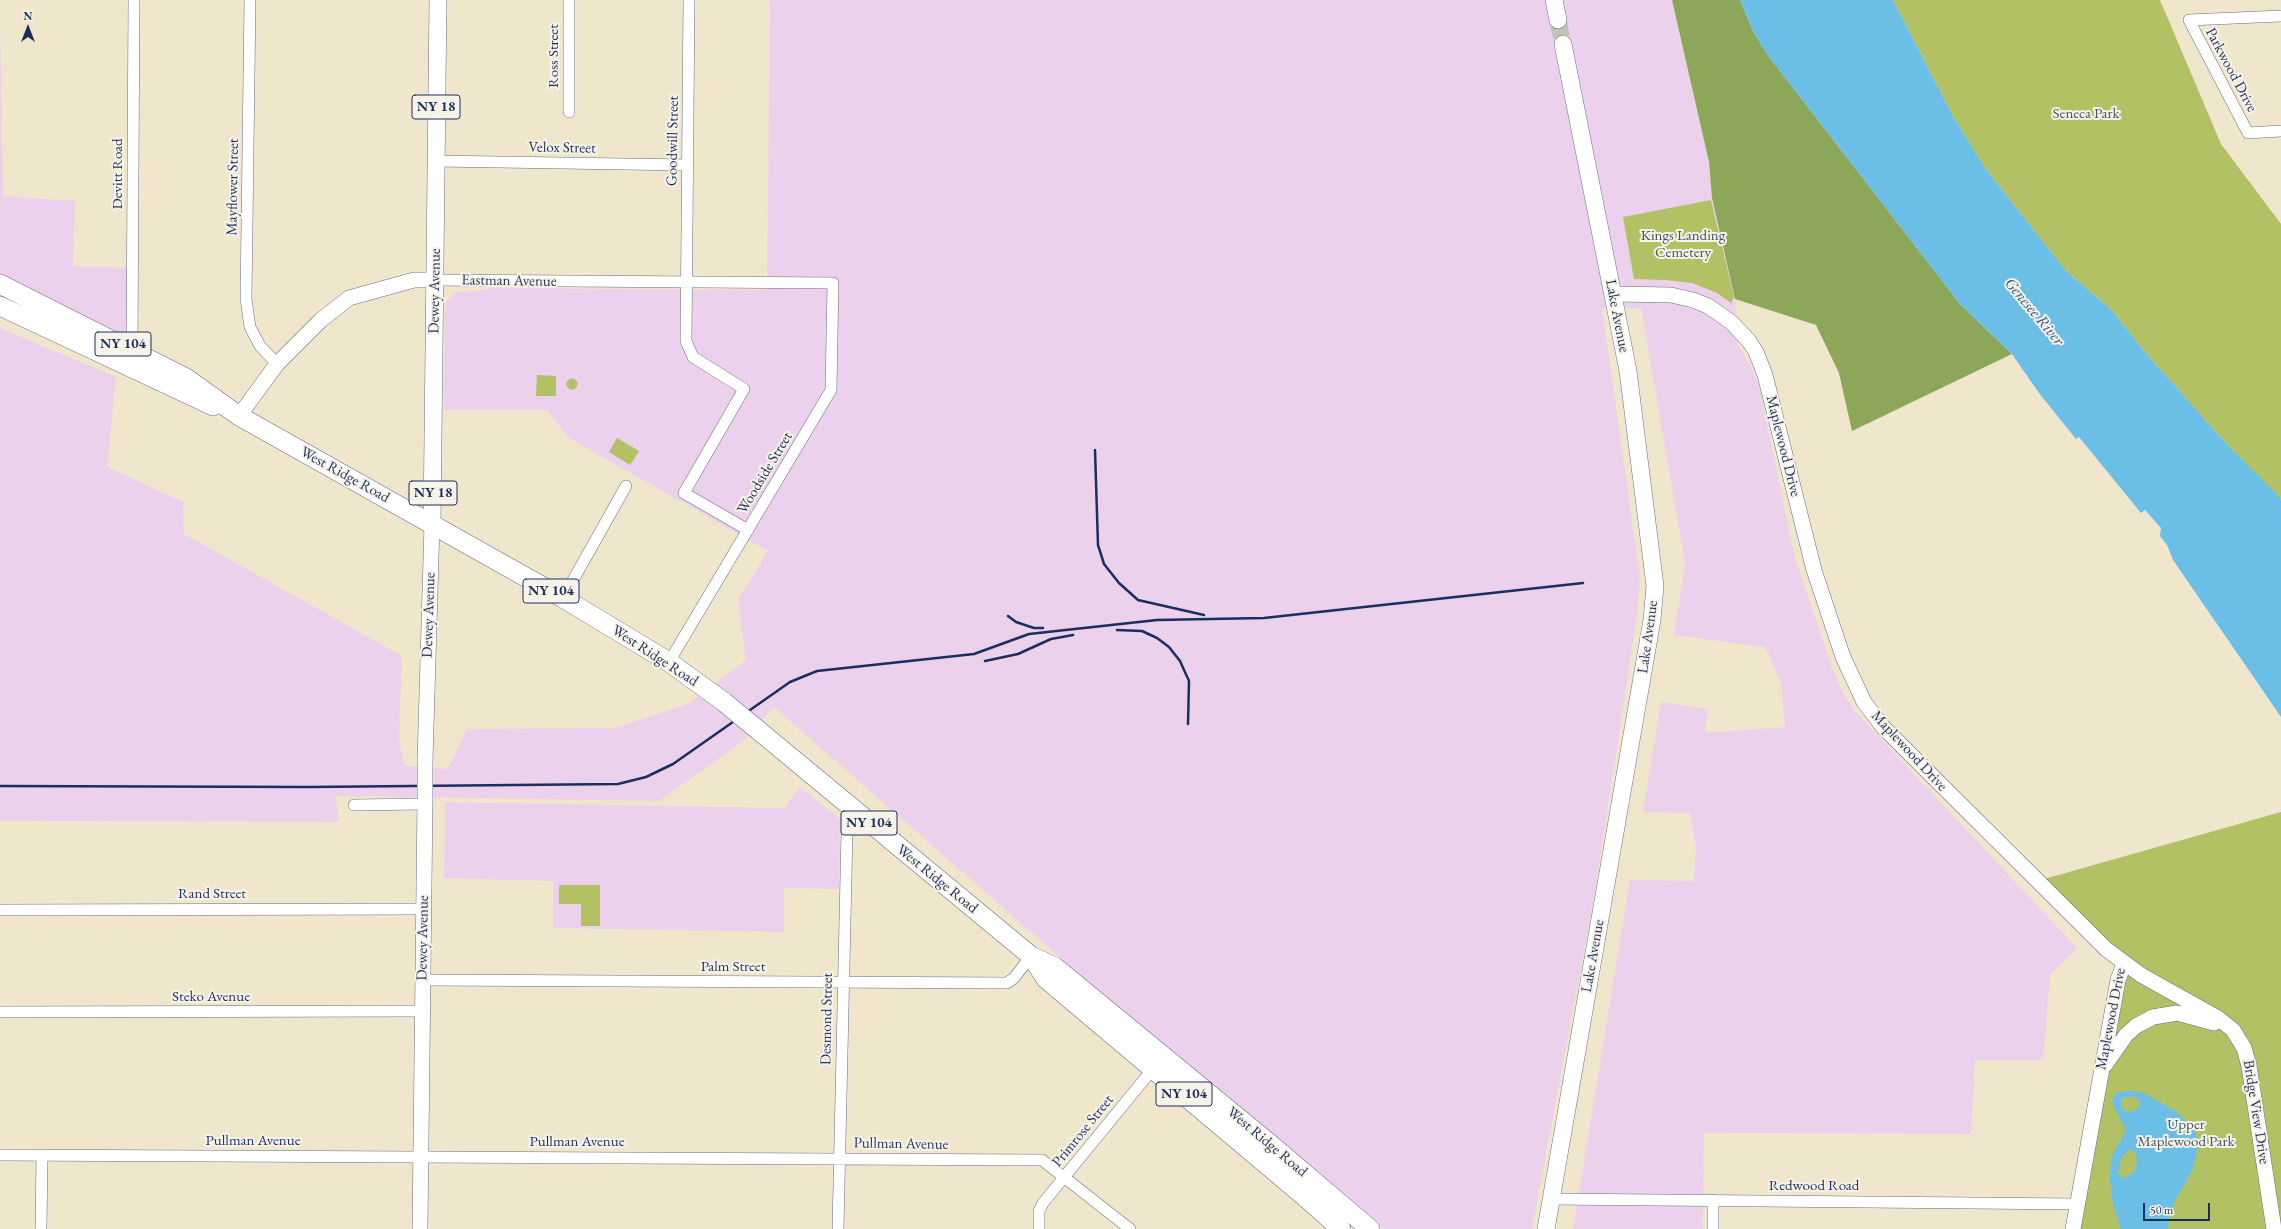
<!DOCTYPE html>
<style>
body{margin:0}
#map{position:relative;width:2281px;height:1229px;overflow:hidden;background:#f0e6cc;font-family:"EB Garamond",serif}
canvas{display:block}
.north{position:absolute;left:8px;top:8px;width:40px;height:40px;-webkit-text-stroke:3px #f7f3e8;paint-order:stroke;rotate:0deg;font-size:11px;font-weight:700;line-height:16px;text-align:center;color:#1b2f5e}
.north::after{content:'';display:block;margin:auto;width:14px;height:18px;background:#1b2f5e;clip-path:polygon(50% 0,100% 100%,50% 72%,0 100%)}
.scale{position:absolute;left:2143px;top:1203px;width:67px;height:18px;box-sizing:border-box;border:2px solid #1b2f5e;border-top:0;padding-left:5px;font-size:12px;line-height:14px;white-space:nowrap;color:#1b2f5e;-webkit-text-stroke:3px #f7f3e8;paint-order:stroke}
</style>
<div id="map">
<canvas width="2281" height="1229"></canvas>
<div class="north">N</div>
<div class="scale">50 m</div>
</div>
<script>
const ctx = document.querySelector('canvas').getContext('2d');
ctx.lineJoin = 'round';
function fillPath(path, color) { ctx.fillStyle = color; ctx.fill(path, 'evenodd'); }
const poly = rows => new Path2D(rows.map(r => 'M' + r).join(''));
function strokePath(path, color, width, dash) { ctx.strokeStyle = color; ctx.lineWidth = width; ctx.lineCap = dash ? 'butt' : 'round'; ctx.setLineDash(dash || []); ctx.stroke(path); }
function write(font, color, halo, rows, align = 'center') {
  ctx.font = font + ' "EB Garamond",serif'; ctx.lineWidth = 4; ctx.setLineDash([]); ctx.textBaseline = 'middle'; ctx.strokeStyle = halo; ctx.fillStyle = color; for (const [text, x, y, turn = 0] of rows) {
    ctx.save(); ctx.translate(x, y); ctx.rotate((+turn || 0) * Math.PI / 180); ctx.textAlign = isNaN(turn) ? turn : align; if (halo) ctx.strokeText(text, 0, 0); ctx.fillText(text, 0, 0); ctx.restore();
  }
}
fillPath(poly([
 [770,0,1672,0,1709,162,1712,198,1735,299,1738,346,1751,366,1760,389,1794,555,1832,667,1841,689,1854,710,2077,948,2050,975,2043,1060,1975,1060,1971,1134,1704,1133,1703,1229,1573,1229,1630,880,1694,881,1696,848,1690,813,1643,812,1661,702,1708,709,1705,733,1785,727,1781,682,1765,647,1674,635,1685,563,1641,308,1602,308,1640,577,1637,616,1594,897,1532,1229,1384,1229,1120,1010,774,707,742,742,659,801,336,796,339,822,0,821,0,328,116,377,107,467,183,502,184,534,402,656,399,739,404,766,448,769,467,729,614,728,688,704,746,660,738,600,768,551,569,438,547,410,444,410,445,309,446,302,455,293,496,288,767,290],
 [0,21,3,196,75,201,73,266,132,268,132,349,0,285],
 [800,787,840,819,839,889,784,888,784,932,553,928,553,881,444,878,445,802,784,808]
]), '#ebd1eb');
fillPath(poly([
 [1893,0,2160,0,2221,144,2281,224,2281,500,2224,441,2145,352,2111,309,2067,272,1985,168,1953,116],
 [1711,200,1734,297,1731,303,1717,293,1692,283,1665,280,1634,279,1623,217],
 [537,375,556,376,556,396,536,396],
 '566.5 384a5.5 5.5 0 1 1 11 0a5.5 5.5 0 1 1-11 0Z',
 [617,438,639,451,630,465,609,452],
 [2281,812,2281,1229,2073,1229,2124,964,2037,881],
 [559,885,600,885,600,926,581,926,581,904,559,904]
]), '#b2c164');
fillPath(poly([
 [1672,0,1740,0,1753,31,1767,54,1960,304,2012,354,1852,431,1839,373,1816,325,1735,299,1712,198,1709,162]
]), '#8da75a');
fillPath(poly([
 [1740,0,1893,0,1953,116,1985,168,2067,272,2111,309,2145,352,2224,441,2277,494,2281,500,2281,717,2173,560,2167,545,2160,536,2161,528,2145,510,2141,513,2079,437,2076,439,2039,393,2012,354,1960,304,1767,54,1753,31],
 [2132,1091,2144,1093,2177,1112,2195,1131,2197,1137,2198,1149,2193,1169,2175,1201,2169,1216,2168,1229,2121,1229,2113,1204,2110,1181,2111,1158,2126,1130,2112,1102,2114,1096,2118,1092],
 [2131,1096,2139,1099,2140,1106,2134,1111,2126,1112,2121,1106,2121,1099],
 [2133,1150,2137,1157,2136,1169,2129,1176,2122,1178,2118,1172,2121,1158,2128,1151]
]), '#6bbfe7');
strokePath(poly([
 [1558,20,1563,44]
]), '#c5c1b6', 17, [17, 8]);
const street = poly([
 [250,0,246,299,250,327,260,346,277,364],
 [689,0,686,341,693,357,744,389,684,493,748,530],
 [2281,16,2189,20,2248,133,2281,131],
 [569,112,569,0],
 [436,161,687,165],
 [435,280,833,283,831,390,669,662],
 [132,349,134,0],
 [563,598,626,486],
 [354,805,425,804],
 [0,910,424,909],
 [423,980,1007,983,1014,978,1031,956],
 [0,1012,422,1011],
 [0,1155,1042,1160,1130,1229],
 [1551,1199,2077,1204],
 [1713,1200,1713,1229],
 [41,1229,42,1155],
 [838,1229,847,832,853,810],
 [1039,1229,1039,1211,1043,1203,1156,1065]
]);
const secondary = poly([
 [1612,294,1671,295,1693,300,1708,306,1731,322,1749,341,1756,352,1765,375,1814,570,1843,657,1864,702,1883,727,2106,949,2141,975,2218,1018,2233,1030,2244,1048,2249,1066,2274,1229],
 [239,416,277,364,321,320,349,298,414,280,435,280],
 [425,761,432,524],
 [2105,1065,2126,1035,2136,1026,2153,1017,2177,1013,2214,1023],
 [420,1229,425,799],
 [2073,1229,2118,980,2124,964]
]);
const primary = poly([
 [1554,0,1558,20],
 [432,524,438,0],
 [1546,1229,1652,620,1655,586,1628,371,1563,44]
]);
const highway = poly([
 [0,284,186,378,239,416,563,598,669,662,724,702],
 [0,306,213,406],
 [758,730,1031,956,1055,967,1269,1143,1370,1229],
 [1031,956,1046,979,1305,1197,1341,1229]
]);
strokePath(street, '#666f84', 12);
strokePath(secondary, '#666f84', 16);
strokePath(primary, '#666f84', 18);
strokePath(highway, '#666f84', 20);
strokePath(street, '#fff', 11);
strokePath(secondary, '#fff', 15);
strokePath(primary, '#fff', 17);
strokePath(highway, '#fff', 19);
strokePath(poly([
 [1095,450,1098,545,1104,564,1119,583,1138,600,1204,615],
 [1008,616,1016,622,1034,628,1043,628],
 [1117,630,1142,631,1157,638,1169,647,1180,661,1189,681,1188,724],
 [985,661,1018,654,1051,639,1073,635],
 [0,786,309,787,618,784,646,777,673,764,790,682,817,671,974,654,1029,634,1157,620,1264,618,1583,583]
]), '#1b2f5e', 2.5);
const secondaryBridge = poly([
 [425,799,425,761]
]);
const highwayBridge = poly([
 [724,702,758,730]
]);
strokePath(secondaryBridge, '#666f84', 16, []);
strokePath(highwayBridge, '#666f84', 20, []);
strokePath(secondaryBridge, '#fff', 15);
strokePath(highwayBridge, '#fff', 19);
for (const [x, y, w] of [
 [436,107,48],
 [123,344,56],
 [433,493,48],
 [551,591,56],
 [869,823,56],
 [1184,1094,56]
]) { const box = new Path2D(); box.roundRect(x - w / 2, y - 12, w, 24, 3); ctx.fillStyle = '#f7f3e8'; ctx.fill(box); strokePath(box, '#1b2f5e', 1); }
write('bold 14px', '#1b2f5e', null, [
 ["NY 18",436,107],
 ["NY 104",123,344],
 ["NY 18",433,493],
 ["NY 104",551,591],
 ["NY 104",869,823],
 ["NY 104",1184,1094]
]);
write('15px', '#1b2f5e', '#f7f3e8', [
 ["Ross Street",554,56,-90],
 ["Parkwood Drive",2231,70,62],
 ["Goodwill Street",673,141,-89],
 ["Velox Street",562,148,1],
 ["Devitt Road",118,174,-90],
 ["Mayflower Street",233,187,-89],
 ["Eastman Avenue",509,281,1],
 ["Dewey Avenue",435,291,-89],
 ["Lake Avenue",1617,316,79],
 ["Maplewood Drive",1783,446,76],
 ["Woodside Street",765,473,-59],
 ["West Ridge Road",345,475,29],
 ["Dewey Avenue",429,615,-88],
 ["Lake Avenue",1648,637,-82],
 ["West Ridge Road",655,656,33],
 ["Maplewood Drive",1909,751,47],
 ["West Ridge Road",937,879,39],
 ["Rand Street",212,894],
 ["Dewey Avenue",423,938,-89],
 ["Lake Avenue",1593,956,-80],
 ["Palm Street",733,967],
 ["Steko Avenue",211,997],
 ["Desmond Street",827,1019,-89],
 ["Maplewood Drive",2111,1019,-79],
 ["Bridge View Drive",2256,1112,81],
 ["Primrose Street",1083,1131,-51],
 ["Pullman Avenue",253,1141],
 ["Pullman Avenue",577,1142],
 ["West Ridge Road",1267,1142,40],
 ["Pullman Avenue",901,1144,1],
 ["Redwood Road",1814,1186]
]);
write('15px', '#415460', '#f7f3e8', [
 ["Seneca Park",2086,114],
 ["Kings Landing",1683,236],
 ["Cemetery",1683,253],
 ["Upper",2186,1125],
 ["Maplewood Park",2186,1142]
]);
write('italic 16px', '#2f5380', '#f7f3e8', [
 ["Genesee River",2034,312,50]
]);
</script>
